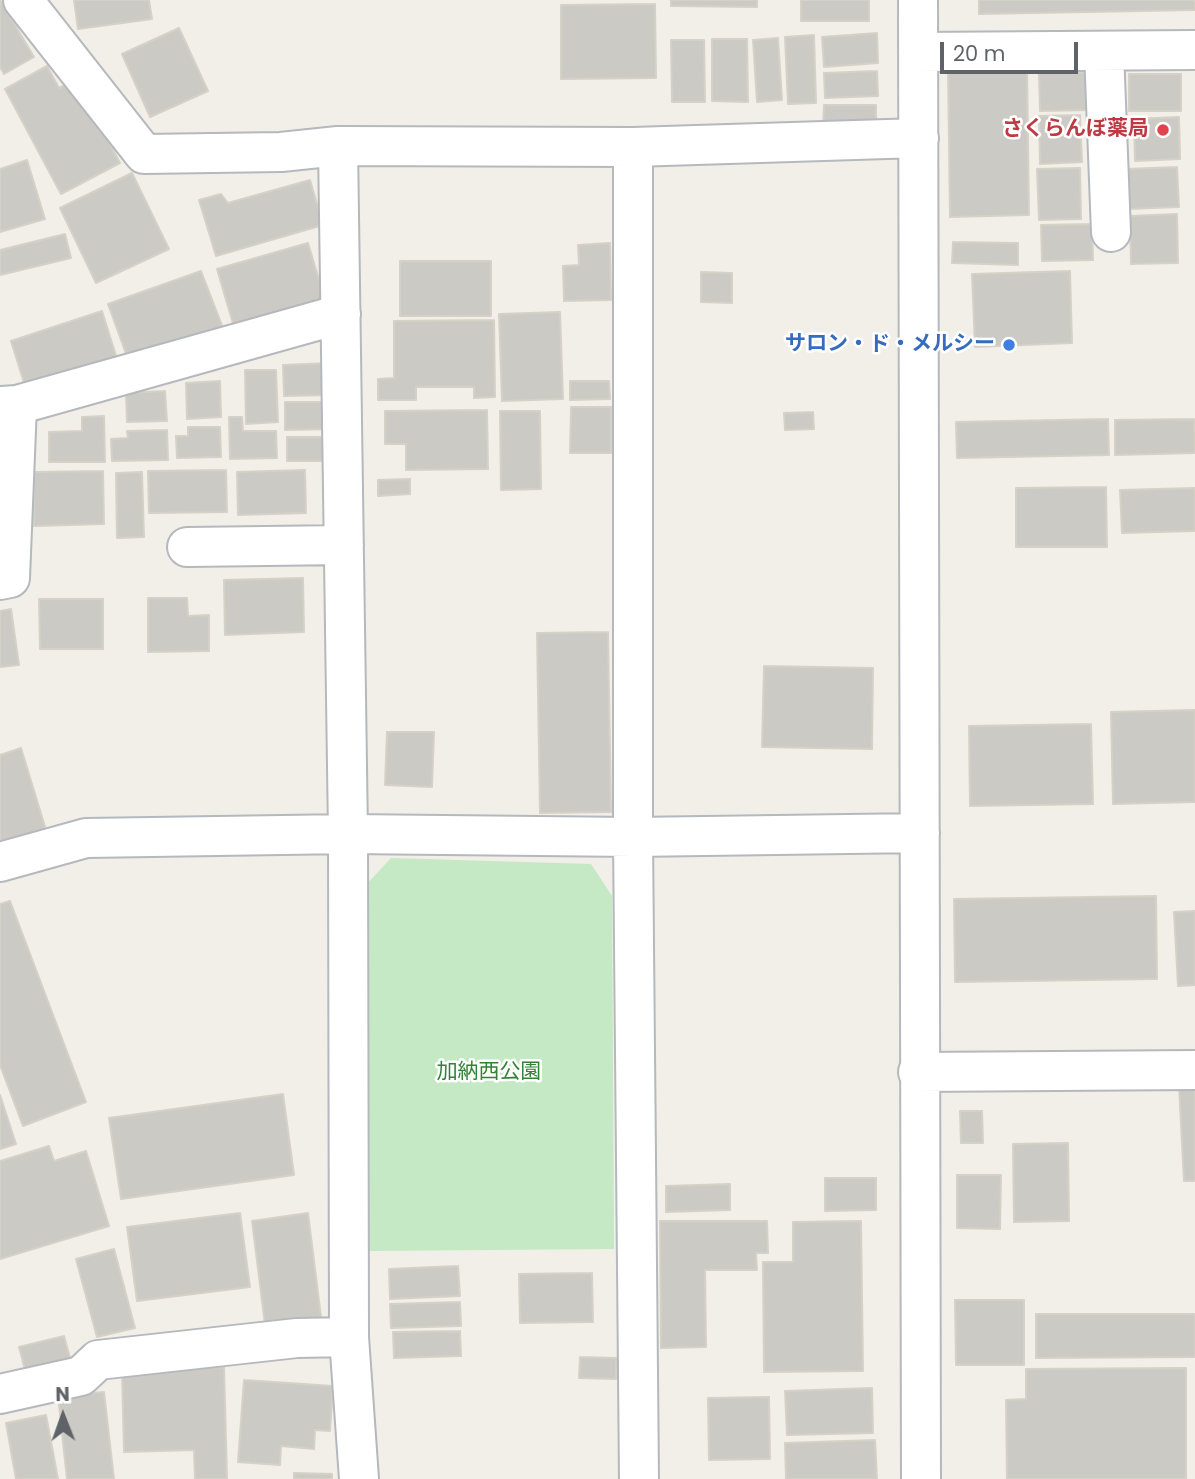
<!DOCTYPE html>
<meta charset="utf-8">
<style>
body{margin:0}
#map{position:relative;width:1195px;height:1479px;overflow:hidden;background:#f1efe8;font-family:Poppins,sans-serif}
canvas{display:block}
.north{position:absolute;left:28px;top:1381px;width:70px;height:70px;-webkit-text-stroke:5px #fff;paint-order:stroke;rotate:359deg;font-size:19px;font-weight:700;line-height:28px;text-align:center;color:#5f6368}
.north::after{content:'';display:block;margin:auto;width:24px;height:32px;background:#5f6368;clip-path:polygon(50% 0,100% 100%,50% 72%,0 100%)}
.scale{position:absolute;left:940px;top:42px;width:138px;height:32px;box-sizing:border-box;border:4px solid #5f6368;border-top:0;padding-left:9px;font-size:21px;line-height:24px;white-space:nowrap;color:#5f6368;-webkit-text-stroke:5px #fff;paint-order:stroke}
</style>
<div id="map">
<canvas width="1195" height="1479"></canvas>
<div class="north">N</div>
<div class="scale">20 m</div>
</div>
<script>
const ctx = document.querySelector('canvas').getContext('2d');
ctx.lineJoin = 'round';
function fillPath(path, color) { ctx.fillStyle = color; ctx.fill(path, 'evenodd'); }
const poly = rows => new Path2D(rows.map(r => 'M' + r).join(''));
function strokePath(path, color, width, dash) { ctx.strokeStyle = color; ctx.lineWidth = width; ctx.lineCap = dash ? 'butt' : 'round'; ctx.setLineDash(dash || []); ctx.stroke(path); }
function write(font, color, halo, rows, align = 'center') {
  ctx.font = font + ' Poppins,"Noto Sans JP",sans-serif'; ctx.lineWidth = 5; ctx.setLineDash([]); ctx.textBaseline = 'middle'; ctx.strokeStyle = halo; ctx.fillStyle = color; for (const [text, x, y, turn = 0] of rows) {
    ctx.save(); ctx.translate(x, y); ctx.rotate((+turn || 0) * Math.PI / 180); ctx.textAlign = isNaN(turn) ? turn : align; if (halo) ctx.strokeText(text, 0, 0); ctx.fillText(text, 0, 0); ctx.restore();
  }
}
fillPath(poly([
 [391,858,591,864,612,896,614,1249,367,1251,365,886]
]), '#c5e8c5');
const building = poly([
 [0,0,34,57,4,74,0,67,0,0],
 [74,0,149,0,152,19,78,29,74,0],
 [671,0,757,0,757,7,671,6,671,0],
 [801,0,869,0,869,21,801,21,801,0],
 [979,0,1195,0,1195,10,979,14,979,0],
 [655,4,656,78,561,79,561,5,655,4],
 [179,28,208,91,150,117,122,54,179,28],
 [877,33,878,63,824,67,822,37,877,33],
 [814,35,816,103,788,104,785,37,814,35],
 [778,38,782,100,757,102,753,40,778,38],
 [712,39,747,39,748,102,712,101,712,39],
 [671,40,704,40,705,102,672,102,671,40],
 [47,66,59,88,76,80,120,163,61,194,5,89,47,66],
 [1027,66,1029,215,950,217,948,67,1027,66],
 [877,71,878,96,825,98,824,73,877,71],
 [1091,72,1091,110,1040,111,1039,73,1091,72],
 [1129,74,1181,74,1181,111,1129,111,1129,74],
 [824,105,876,105,876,129,823,129,824,105],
 [1080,115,1082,162,1040,164,1039,116,1080,115],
 [1179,117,1180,159,1135,161,1134,119,1179,117],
 [27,160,45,219,0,232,0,169,27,160],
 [1177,167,1179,207,1129,209,1127,169,1177,167],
 [1080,168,1081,219,1039,220,1037,169,1080,168],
 [132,173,169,249,96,283,60,208,132,173],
 [310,180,323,225,216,256,199,200,221,194,228,203,310,180],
 [1177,214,1178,263,1131,264,1130,216,1177,214],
 [1092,224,1093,260,1042,261,1041,225,1092,224],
 [65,234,71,258,0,275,0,250,65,234],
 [953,242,1018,243,1018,265,952,263,953,242],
 [308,243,327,307,236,334,217,269,308,243],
 [610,243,611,300,564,301,563,266,579,265,578,245,610,243],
 [400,261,491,261,491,316,400,316,400,261],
 [201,271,223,328,129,362,108,304,201,271],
 [1070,271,1072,343,975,347,972,274,1070,271],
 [701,272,732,273,732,303,701,302,701,272],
 [102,311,117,359,26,389,11,341,102,311],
 [560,312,563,399,502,401,499,314,560,312],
 [494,320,495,397,474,398,474,387,416,387,416,400,378,400,378,379,394,378,394,321,494,320],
 [329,363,331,395,284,396,283,365,329,363],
 [245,370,276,370,278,422,246,424,245,370],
 [220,381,221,417,187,419,186,383,220,381],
 [570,381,609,381,610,399,570,400,570,381],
 [165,391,167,421,127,422,126,393,165,391],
 [285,402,332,402,332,429,285,430,285,402],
 [571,407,611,407,611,453,570,453,571,407],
 [487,410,488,469,406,470,406,444,385,444,385,411,487,410],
 [500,411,540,411,541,489,501,490,500,411],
 [813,412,814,429,785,430,784,413,813,412],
 [104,416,105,462,49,462,49,432,82,431,82,417,104,416],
 [229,417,242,417,243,431,276,431,277,458,230,459,229,417],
 [1108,419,1109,455,957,458,956,422,1108,419],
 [1194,419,1195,453,1115,455,1115,420,1194,419],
 [188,427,220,427,221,457,177,458,176,436,188,436,188,427],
 [167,430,168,460,112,461,111,439,128,438,127,431,167,430],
 [287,437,331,437,332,461,287,461,287,437],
 [226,470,227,512,149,513,148,471,226,470],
 [305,470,306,513,238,515,237,472,305,470],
 [103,471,104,524,34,526,34,472,103,471],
 [142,472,144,537,117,538,116,473,142,472],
 [410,479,410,494,378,496,378,480,410,479],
 [1106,487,1107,547,1016,547,1016,488,1106,487],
 [1195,488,1195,531,1122,533,1120,490,1195,488],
 [303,578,304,632,225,635,224,580,303,578],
 [148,598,187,598,188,616,209,615,209,651,148,652,148,598],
 [39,599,103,599,103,649,40,649,39,599],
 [11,609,19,665,0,667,0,611,11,609],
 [608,632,611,812,540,813,537,633,608,632],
 [764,666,873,668,872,749,762,747,764,666],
 [1195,710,1195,802,1113,804,1111,712,1195,710],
 [1091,724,1093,804,970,806,969,726,1091,724],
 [387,732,434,732,432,787,385,785,387,732],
 [21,748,46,830,0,844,0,755,21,748],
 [1156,896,1157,979,955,982,954,899,1156,896],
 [10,901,86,1102,23,1126,0,1065,0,904,10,901],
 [1195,911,1195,985,1178,986,1174,912,1195,911],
 [1195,1085,1195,1181,1184,1181,1179,1086,1195,1085],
 [283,1094,294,1175,121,1199,109,1118,283,1094],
 [0,1095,16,1144,0,1149,0,1095],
 [960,1111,982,1111,983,1143,961,1143,960,1111],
 [1068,1143,1069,1221,1014,1222,1013,1144,1068,1143],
 [49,1146,54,1161,86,1151,109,1226,0,1259,0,1161,49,1146],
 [957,1175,1001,1175,1000,1229,957,1228,957,1175],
 [825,1178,876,1178,876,1210,825,1211,825,1178],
 [730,1184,730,1210,666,1212,666,1186,730,1184],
 [240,1213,250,1287,137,1301,127,1227,240,1213],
 [308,1213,321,1317,265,1325,252,1221,308,1213],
 [660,1221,767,1221,768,1253,756,1253,757,1270,705,1270,706,1347,661,1348,660,1221],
 [861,1221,863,1371,764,1372,763,1262,793,1262,793,1222,861,1221],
 [114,1249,135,1328,97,1337,76,1259,114,1249],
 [458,1266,460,1296,390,1299,389,1269,458,1266],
 [592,1273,593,1322,520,1323,519,1274,592,1273],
 [955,1300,1024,1300,1024,1365,956,1365,955,1300],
 [460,1302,461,1326,391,1328,390,1304,460,1302],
 [1036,1314,1195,1314,1195,1357,1036,1358,1036,1314],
 [460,1331,461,1356,394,1358,393,1332,460,1331],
 [64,1336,73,1369,28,1381,19,1347,64,1336],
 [580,1357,616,1358,616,1379,579,1378,580,1357],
 [224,1367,227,1479,195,1479,194,1450,124,1452,122,1370,224,1367],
 [1186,1368,1186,1479,1007,1479,1006,1400,1026,1399,1026,1369,1186,1368],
 [244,1380,333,1386,330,1431,315,1430,314,1449,281,1446,280,1465,238,1462,244,1380],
 [872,1388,873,1433,787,1435,785,1391,872,1388],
 [104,1392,114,1479,67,1479,58,1396,104,1392],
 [769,1397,770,1459,709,1460,708,1398,769,1397],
 [46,1415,58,1479,16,1479,6,1423,46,1415],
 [875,1440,877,1479,786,1479,785,1443,875,1440],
 [294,1473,332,1474,332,1479,294,1479,294,1473]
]);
fillPath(building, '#cccac5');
strokePath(building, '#d6d1c6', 2);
const minor = poly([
 [23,0,144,154,281,152,338,146],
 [918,0,921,1479],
 [1104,51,1111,232],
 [918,52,1195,50],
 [633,147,633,837,639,1479],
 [0,406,17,405,341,314],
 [187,547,344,545],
 [0,580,10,578,17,405],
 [0,862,86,838,348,834,633,837,920,833],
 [918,1072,1195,1070],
 [0,1394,81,1376,98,1360,297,1338,349,1337],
 [359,1479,349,1337,348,834,338,146,633,147,919,138]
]);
strokePath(minor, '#b5b8bc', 42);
strokePath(minor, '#fff', 38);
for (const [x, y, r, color] of [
 [1163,130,7,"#e0444e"],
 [1009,345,7,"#3f7fe0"]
]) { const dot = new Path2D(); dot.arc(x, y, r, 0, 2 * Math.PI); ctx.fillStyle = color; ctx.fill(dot); strokePath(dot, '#fff', 2.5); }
write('bold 21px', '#be3a42', '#fff', [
 ["さくらんぼ薬局",1149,130]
], 'right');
write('bold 21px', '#366cbe', '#fff', [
 ["サロン・ド・メルシー",995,345]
], 'right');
write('21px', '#348238', '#fff', [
 ["加納西公園",489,1073]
]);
</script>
